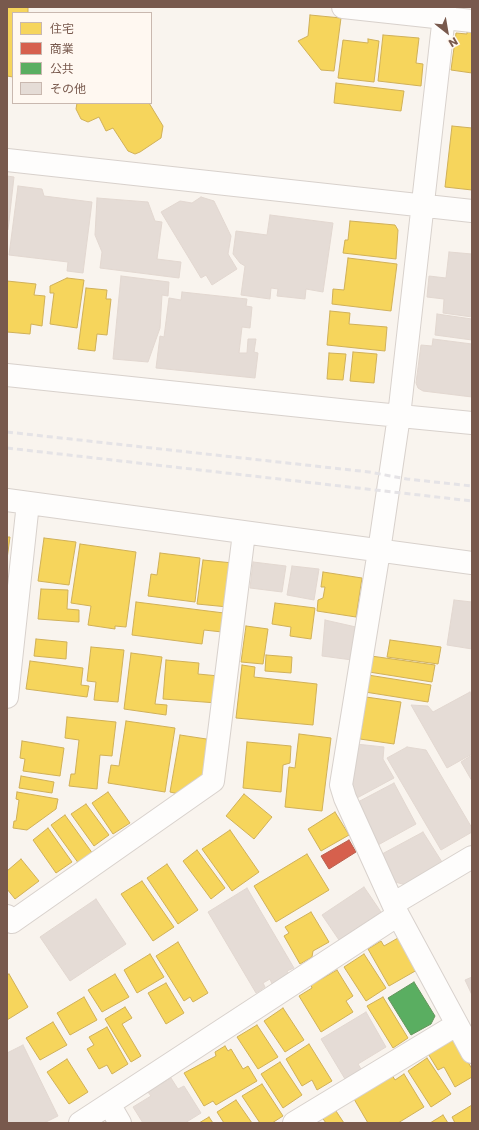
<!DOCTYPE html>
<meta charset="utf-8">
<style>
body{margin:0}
#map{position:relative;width:479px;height:1130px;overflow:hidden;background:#f9f4ee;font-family:Poppins,"Noto Sans JP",sans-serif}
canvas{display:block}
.frame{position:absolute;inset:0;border:8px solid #78594d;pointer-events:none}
.legend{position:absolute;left:12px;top:12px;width:140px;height:92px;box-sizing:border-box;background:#fff8f1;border:1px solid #c9b8af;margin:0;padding:5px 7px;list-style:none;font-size:12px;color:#78594d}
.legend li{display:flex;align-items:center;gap:8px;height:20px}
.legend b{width:20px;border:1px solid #c9b8af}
.north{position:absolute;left:427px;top:12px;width:40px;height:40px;-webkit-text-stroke:3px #fff8f1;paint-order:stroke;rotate:149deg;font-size:11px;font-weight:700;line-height:16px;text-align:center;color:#78594d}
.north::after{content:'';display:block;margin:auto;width:14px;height:18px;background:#78594d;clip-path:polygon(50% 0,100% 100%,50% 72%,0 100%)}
</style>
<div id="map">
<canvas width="479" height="1130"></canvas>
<div class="frame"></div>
<ul class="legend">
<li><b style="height:11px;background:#f6d55c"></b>住宅</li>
<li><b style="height:11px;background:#d6604d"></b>商業</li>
<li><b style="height:11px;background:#5aae61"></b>公共</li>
<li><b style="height:11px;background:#e5dcd6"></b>その他</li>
</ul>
<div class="north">N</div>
</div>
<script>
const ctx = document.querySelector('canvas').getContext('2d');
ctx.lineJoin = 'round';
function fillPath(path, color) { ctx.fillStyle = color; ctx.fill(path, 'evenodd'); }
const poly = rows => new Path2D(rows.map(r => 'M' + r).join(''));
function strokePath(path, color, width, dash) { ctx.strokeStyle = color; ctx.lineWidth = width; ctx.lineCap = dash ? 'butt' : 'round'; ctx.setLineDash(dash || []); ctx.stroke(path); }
const homes = poly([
 [7,7,28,7,28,13,13,13,13,77,7,76,7,7],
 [310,15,341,18,334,71,321,70,298,41,308,36,310,15],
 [467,28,472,29,472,73,451,70,456,33,467,34,467,28],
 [383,35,419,38,416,63,423,64,421,86,378,81,383,35],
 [368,39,379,41,374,82,338,78,343,40,368,43,368,39],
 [336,83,404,91,401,111,334,103,336,83],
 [77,103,149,103,163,126,161,138,140,152,135,154,128,151,113,128,106,131,99,117,88,122,81,119,76,109,77,103],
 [452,126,472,128,472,190,445,187,452,126],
 [350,221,395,225,398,230,396,259,343,253,345,240,348,240,350,221],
 [348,258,397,264,391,311,332,304,333,289,344,290,348,258],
 [67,278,84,280,77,328,50,324,54,293,50,293,50,286,67,278],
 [7,281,36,284,34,295,45,296,42,326,31,324,30,334,7,332,7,281],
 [86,288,107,290,106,299,111,299,107,335,97,334,95,351,78,349,86,288],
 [330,311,350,313,349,324,387,327,385,351,327,345,330,311],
 [353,352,377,354,374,383,350,381,353,352],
 [329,353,346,354,343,380,327,379,329,353],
 [7,537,10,537,7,559,7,537],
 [44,538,76,542,69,585,38,581,44,538],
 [80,544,136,552,126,627,115,626,115,629,88,625,91,606,71,603,80,544],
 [160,553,200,558,195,602,148,596,151,574,157,575,160,553],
 [203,560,233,563,228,607,197,604,203,560],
 [323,572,362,578,356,617,317,611,318,600,323,598,325,587,321,587,323,572],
 [41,589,68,590,67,609,79,610,79,622,38,619,41,589],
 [136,602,224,613,222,632,204,630,202,644,132,635,136,602],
 [275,603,315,608,311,639,290,636,291,627,272,624,275,603],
 [246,626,268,629,263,664,241,662,246,626],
 [36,639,67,642,66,659,34,656,36,639],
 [390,640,441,647,438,664,387,657,390,640],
 [91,647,124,650,118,702,94,700,96,682,87,681,91,647],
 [131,653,162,657,155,704,167,705,166,715,124,709,131,653],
 [266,655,292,657,291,673,265,671,266,655],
 [371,656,435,665,432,682,369,672,371,656],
 [166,660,199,663,198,674,219,676,217,703,163,699,166,660],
 [30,661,83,668,81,685,89,686,87,697,26,689,30,661],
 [242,665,255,667,254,677,317,684,313,725,236,718,242,665],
 [368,675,431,685,428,702,365,692,368,675],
 [366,697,401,702,394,744,360,739,366,697],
 [67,717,116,722,112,756,100,755,97,789,69,786,71,774,75,774,79,740,65,738,67,717],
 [126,721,175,728,165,792,108,783,111,765,119,766,126,721],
 [299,734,331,738,322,811,285,807,289,767,295,768,299,734],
 [180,735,213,740,206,777,183,795,170,792,180,735],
 [22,741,64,748,60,776,23,771,25,759,20,758,22,741],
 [247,742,291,746,290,763,283,765,281,792,243,788,247,742],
 [21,776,54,782,52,793,19,788,21,776],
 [17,792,58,799,56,809,27,830,13,828,14,821,16,821,19,800,16,799,17,792],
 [108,792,130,823,113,834,92,803,108,792],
 [244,794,272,817,254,839,226,816,244,794],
 [86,804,109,835,94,846,71,814,86,804],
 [335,812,349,835,321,851,308,829,335,812],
 [65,815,93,854,79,864,51,825,65,815],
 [48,828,72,862,56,873,33,840,48,828],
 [230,830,259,872,232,891,202,849,230,830],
 [197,850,225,888,211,899,183,861,197,850],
 [307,854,329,890,276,922,254,886,307,854],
 [21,859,39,881,15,899,7,889,7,871,21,859],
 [167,864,198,910,178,924,147,878,167,864],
 [142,881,174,927,153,941,121,894,142,881],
 [311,912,329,942,313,951,312,957,300,964,284,936,289,933,285,927,311,912],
 [398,938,417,970,389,986,368,949,381,941,384,946,398,938],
 [178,942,208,993,193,1002,190,997,184,1001,156,956,178,942],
 [150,954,164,977,137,993,124,970,150,954],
 [364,954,386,988,366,1001,344,967,364,954],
 [337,970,353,996,346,1001,353,1012,321,1032,299,996,312,988,311,985,337,970],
 [9,974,28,1007,7,1020,7,975,9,974],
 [115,974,129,997,102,1012,88,990,115,974],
 [166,983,184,1013,166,1024,148,993,166,983],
 [84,997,97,1020,70,1035,57,1013,84,997],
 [383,997,408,1038,393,1048,367,1006,383,997],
 [125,1007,132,1018,122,1024,141,1056,131,1062,105,1019,125,1007],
 [283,1008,304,1040,285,1052,264,1021,283,1008],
 [53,1022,67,1045,40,1060,26,1038,53,1022],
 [257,1025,278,1057,258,1069,237,1037,257,1025],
 [107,1027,128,1064,112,1074,107,1065,99,1069,87,1049,94,1045,89,1037,107,1027],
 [453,1036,472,1069,472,1077,455,1087,444,1067,438,1070,427,1052,453,1036],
 [309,1044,332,1081,317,1090,312,1080,302,1086,286,1059,309,1044],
 [225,1046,228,1051,231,1049,243,1069,248,1066,257,1081,216,1105,213,1101,204,1106,184,1073,216,1056,215,1052,225,1046],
 [427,1058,451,1094,431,1107,408,1071,427,1058],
 [67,1059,88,1092,69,1104,47,1072,67,1059],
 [280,1062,302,1095,283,1108,261,1074,280,1062],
 [404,1074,424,1107,398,1123,368,1123,354,1099,392,1075,395,1080,404,1074],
 [262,1084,283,1116,272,1123,260,1123,242,1096,262,1084],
 [236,1100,252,1123,224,1123,217,1112,236,1100],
 [472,1105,472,1123,455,1123,452,1117,472,1105],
 [334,1108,344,1123,326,1123,321,1116,334,1108],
 [443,1115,448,1123,430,1123,443,1115],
 [209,1117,213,1123,199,1123,209,1117]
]);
fillPath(homes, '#f6d55c');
strokePath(homes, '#d0b058', 1);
const shops = poly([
 [349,840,356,852,329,869,321,856,349,840]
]);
fillPath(shops, '#d6604d');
strokePath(shops, '#ba5e4d', 1);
const public = poly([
 [414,982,435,1016,431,1024,411,1035,388,998,414,982]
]);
fillPath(public, '#5aae61');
strokePath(public, '#63945b', 1);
const building = poly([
 [7,176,14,177,8,230,7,230,7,176],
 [18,186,42,189,44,196,92,202,83,273,67,271,68,262,9,255,18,186],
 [201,197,214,201,231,236,228,254,237,269,212,285,206,275,201,278,161,212,180,201,192,203,201,197],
 [97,198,148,202,155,221,162,222,157,259,181,262,179,278,100,268,102,252,95,235,97,198],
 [270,215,333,223,323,292,306,289,305,299,277,296,278,289,271,288,270,299,241,295,245,266,240,263,233,254,236,231,267,235,270,215],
 [449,252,472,254,472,317,443,313,444,299,427,297,429,276,446,278,449,252],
 [121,276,169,282,168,296,162,295,160,328,148,362,113,359,121,276],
 [182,292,247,299,246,306,252,307,250,328,242,327,239,353,247,353,248,339,256,339,254,352,258,353,255,378,156,368,160,336,164,337,169,298,181,300,182,292],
 [437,314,472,319,472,340,435,335,437,314],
 [433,339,472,344,472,397,423,391,418,388,416,383,421,345,432,346,433,339],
 [253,562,286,566,282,592,250,588,253,562],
 [292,566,319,569,314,600,287,595,292,566],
 [454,600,472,602,472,649,447,645,454,600],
 [325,620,356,627,352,660,322,656,325,620],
 [470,692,472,696,472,754,447,768,411,705,428,706,433,712,470,692],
 [356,744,384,747,383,759,394,778,357,798,351,781,356,744],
 [407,747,426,750,472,828,472,832,441,850,387,758,407,747],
 [472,755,472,781,461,762,472,755],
 [394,783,416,824,378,845,356,803,394,783],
 [423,832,442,862,406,885,395,882,382,854,423,832],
 [364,887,381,912,339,940,322,915,364,887],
 [247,888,294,968,287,971,289,974,272,984,270,979,263,983,265,987,256,993,208,912,247,888],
 [96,899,126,944,70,981,40,937,96,899],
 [472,977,472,995,465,980,472,977],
 [366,1012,386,1047,358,1064,361,1069,345,1079,321,1039,366,1012],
 [23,1045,58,1116,44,1123,7,1123,7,1053,23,1045],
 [171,1078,178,1089,184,1086,201,1113,185,1123,143,1123,133,1107,151,1096,148,1092,171,1078]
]);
fillPath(building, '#e5dcd6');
strokePath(building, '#e2d7d0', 1);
const minor = poly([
 [343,7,472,21],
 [445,7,399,416,379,551,341,785,345,798,398,915,472,1052],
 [7,160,472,211],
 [7,375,349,411,472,423],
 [7,500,472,563],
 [7,697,28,503],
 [393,904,472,857],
 [7,916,12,922,213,781,244,533],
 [109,1104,120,1123],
 [80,1123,398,915],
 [294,1123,456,1025]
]);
strokePath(minor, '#d8d1cc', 24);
strokePath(minor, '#fefdfc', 22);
strokePath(poly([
 [7,432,369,472,407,479,472,486],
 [7,448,472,501]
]), '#e5e3e6', 3, [6, 4]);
</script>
